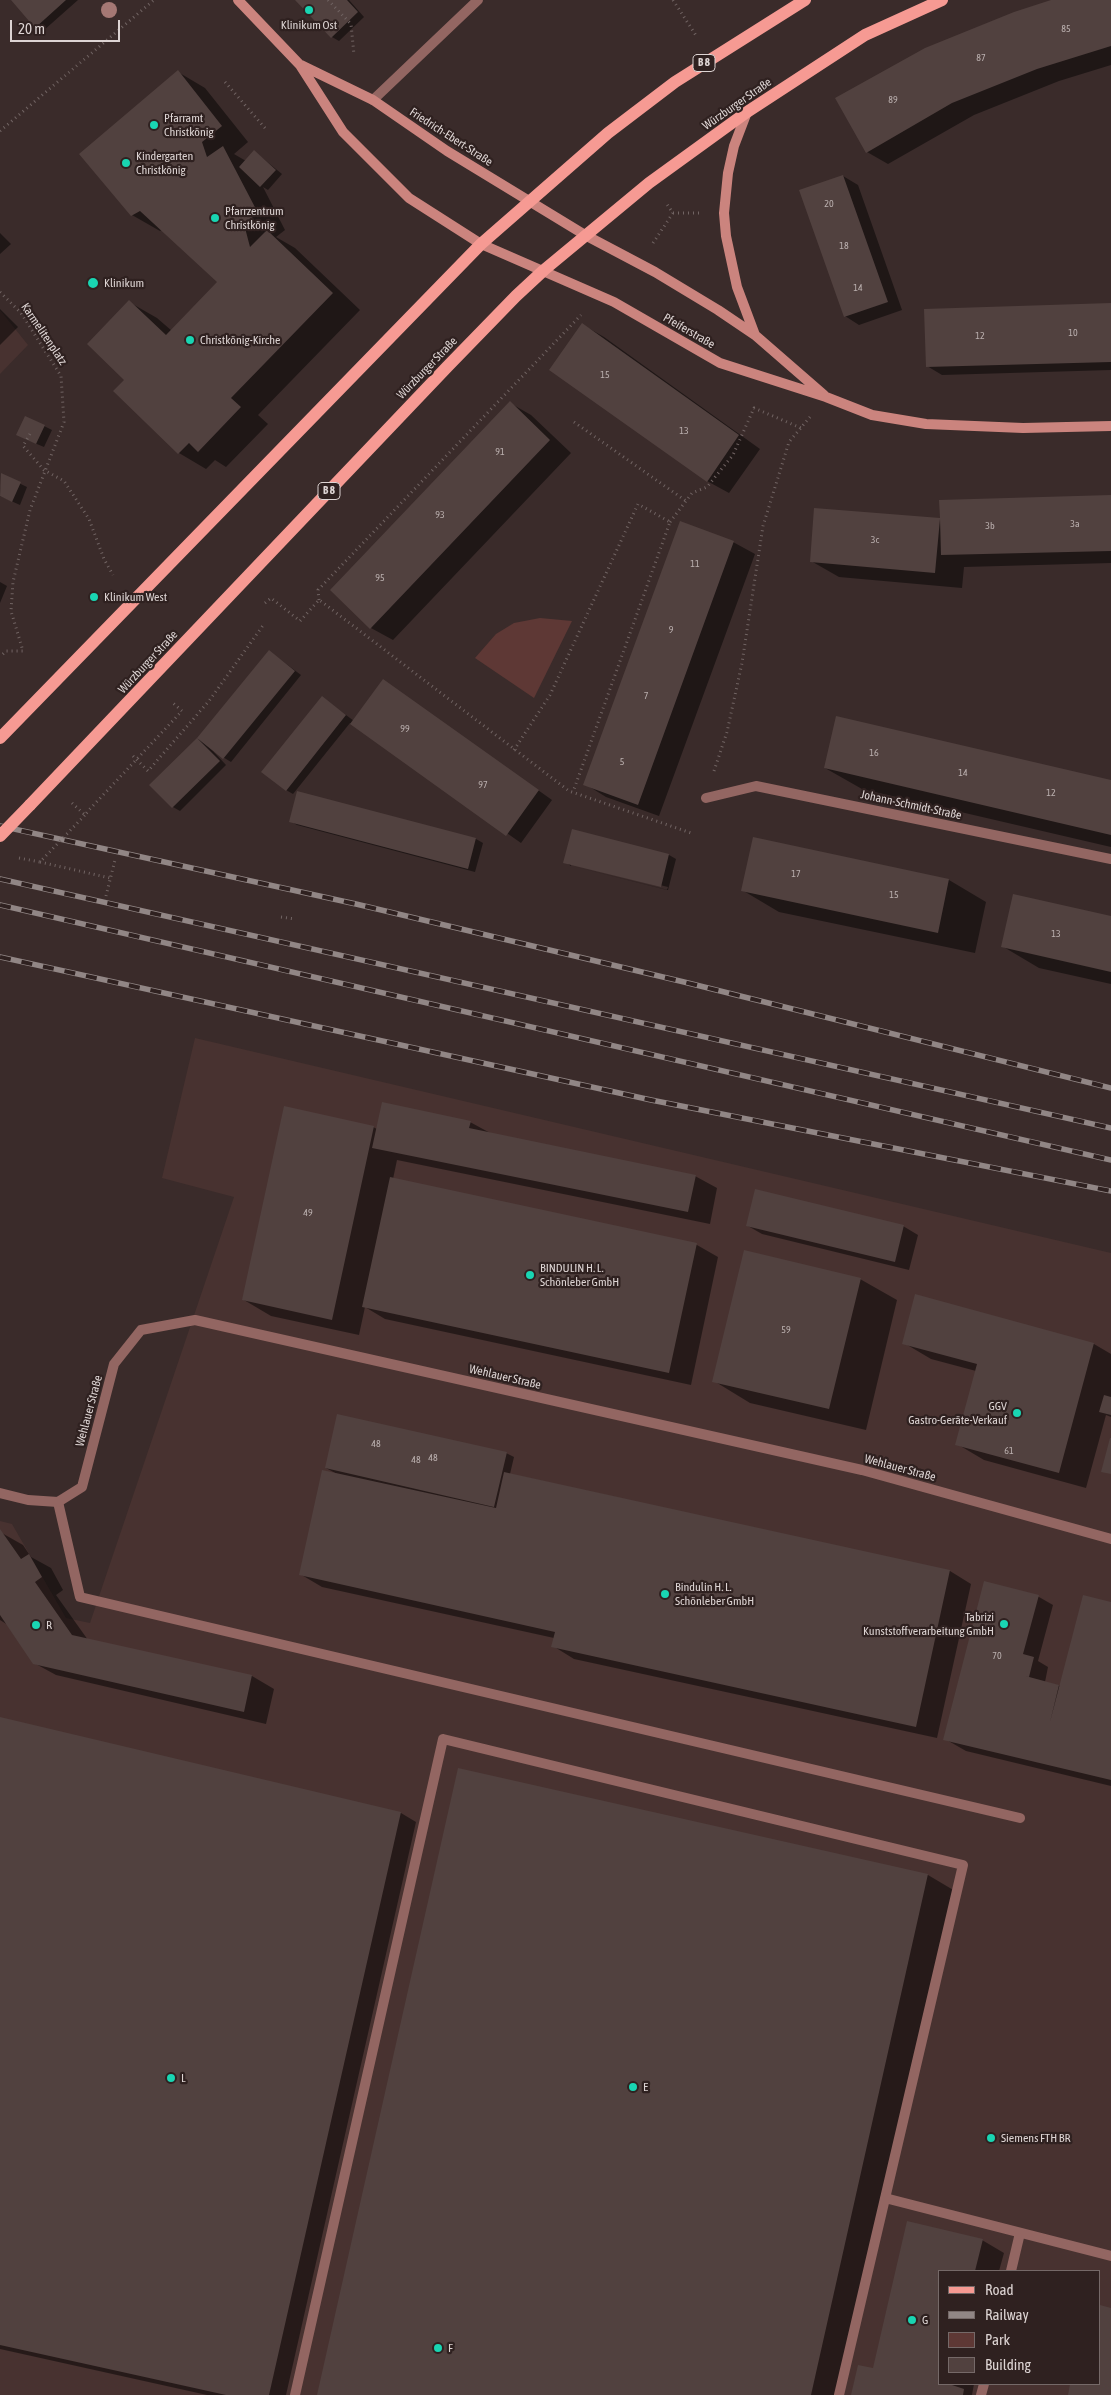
<!DOCTYPE html>
<meta charset="utf-8">
<style>
body{margin:0}
#map{position:relative;width:1111px;height:2395px;overflow:hidden;background:#3a2b2a;font-family:"Asap Condensed",sans-serif}
canvas{display:block}
.legend{position:absolute;left:938px;top:2270px;width:162px;height:115px;box-sizing:border-box;background:#2f2120;border:1px solid #756968;margin:0;padding:6px 9px;list-style:none;font-size:15px;color:#ddd4d3}
.legend li{display:flex;align-items:center;gap:10px;height:25px}
.legend b{width:25px;border:1px solid #756968}
.scale{position:absolute;left:10px;top:20px;width:110px;height:22px;box-sizing:border-box;border:2px solid #ddd4d3;border-top:0;padding-left:6px;font-size:15px;line-height:18px;white-space:nowrap;color:#ddd4d3;-webkit-text-stroke:4px #2f2120;paint-order:stroke}
</style>
<div id="map">
<canvas width="1111" height="2395"></canvas>
<ul class="legend">
<li><b style="height:6px;background:#f69a93"></b>Road</li>
<li><b style="height:6px;background:#918685"></b>Railway</li>
<li><b style="height:14px;background:#5e3835"></b>Park</li>
<li><b style="height:14px;background:#51413f"></b>Building</li>
</ul>
<div class="scale">20 m</div>
</div>
<script>
const ctx = document.querySelector('canvas').getContext('2d');
ctx.lineJoin = 'round';
function fillPath(path, color) { ctx.fillStyle = color; ctx.fill(path, 'evenodd'); }
const poly = rows => new Path2D(rows.map(r => 'M' + r).join(''));
function strokePath(path, color, width, dash) { ctx.strokeStyle = color; ctx.lineWidth = width; ctx.lineCap = dash ? 'butt' : 'round'; ctx.setLineDash(dash || []); ctx.stroke(path); }
function write(font, color, halo, rows, align = 'center') {
  ctx.font = font + ' "Asap Condensed",sans-serif'; ctx.lineWidth = 4.5; ctx.setLineDash([]); ctx.textBaseline = 'middle'; ctx.strokeStyle = halo; ctx.fillStyle = color; for (const [text, x, y, turn = 0] of rows) {
    ctx.save(); ctx.translate(x, y); ctx.rotate((+turn || 0) * Math.PI / 180); ctx.textAlign = isNaN(turn) ? turn : align; if (halo) ctx.strokeText(text, 0, 0); ctx.fillText(text, 0, 0); ctx.restore();
  }
}
fillPath(poly([
 [0,310,28,345,0,374],
 [195,1038,1111,1253,1111,2395,0,2395,0,1521,12,1524,66,1618,90,1623,234,1197,162,1178],
 [940,2271,1100,2271,1100,2384,940,2384]
]), '#483230');
fillPath(poly([
 [540,618,572,621,534,698,475,658,496,634,514,623]
]), '#5e3835');
fillPath(poly([
 [13,0,78,0,43,31,36,27],
 [297,0,349,0,364,17,339,41,332,37],
 [1056,0,1111,0,1111,65,1059,81,974,115,888,164,867,152],
 [178,72,205,88,248,142,234,154,246,161,255,152,282,174,268,190,263,187,285,230,276,237,295,248,360,310,258,415,268,424,226,467,215,460,206,469,179,453,129,302,157,318,172,331,219,282,162,230,160,231,132,215],
 [843,176,858,185,902,310,859,325,845,316],
 [0,233,11,244,0,254],
 [1111,305,1111,370,942,375,927,366],
 [0,309,18,327,0,345],
 [583,325,604,337,760,449,729,493,707,481],
 [510,403,531,415,571,453,393,640,371,628],
 [26,417,52,430,44,447,25,439],
 [2,475,27,487,20,505,0,496],
 [1111,497,1111,563,964,567,962,588,839,577,811,561,816,509,941,519],
 [733,542,755,554,659,816,606,797,585,784],
 [0,582,7,586,0,603],
 [269,651,301,675,231,762,213,751,226,765,180,811,173,807,151,785,198,738],
 [383,680,552,800,521,843,350,723,293,794,286,790,322,697,354,721],
 [825,768,1111,781,1111,847,862,789],
 [290,821,476,839,483,843,475,872,297,825],
 [573,831,669,855,676,859,668,890,572,866,667,890,668,887,571,863,571,866,565,862],
 [754,838,949,880,986,902,975,953,779,912,742,890],
 [1111,917,1111,984,1039,968,1002,946],
 [470,1122,492,1134,695,1176,717,1188,710,1224,397,1160,393,1179,697,1245,718,1257,691,1385,385,1319,365,1307,359,1335,271,1316,244,1300,373,1127,377,1129],
 [748,1226,903,1226,918,1235,909,1270,762,1234],
 [860,1279,897,1300,866,1430,750,1403,714,1381],
 [904,1343,1094,1344,1111,1354,1111,1417,1106,1415,1086,1488,984,1460,957,1444,976,1371,931,1359],
 [506,1453,514,1457,510,1474,950,1571,971,1584,937,1738,574,1659,553,1646,554,1638,322,1587,300,1574,337,1474,326,1468],
 [0,1532,23,1545,31,1557,51,1568,63,1590,56,1595,88,1640,252,1676,274,1689,266,1724,56,1675,34,1663,8,1625,0,1620],
 [985,1582,1039,1597,1053,1605,1038,1661,1048,1667,1045,1682,1061,1686,1111,1603,1111,1786,966,1751,945,1739],
 [0,1718,401,1813,416,1822,286,2395,207,2395,0,2349],
 [459,1770,928,1875,955,1891,842,2395,318,2395],
 [908,2223,982,2240,1004,2253,999,2271,940,2271,940,2384,974,2384,972,2395,852,2395,874,2370],
 [1100,2306,1111,2309,1111,2395,1069,2395,1071,2384,1100,2384]
]), '#0007');
fillPath(poly([
 [11,0,66,0,35,28],
 [295,0,347,0,358,12,331,38],
 [1051,0,1111,0,1111,46,1037,69,952,103,866,153,835,98,925,48,1014,12],
 [178,70,222,126,202,142,207,157,223,146,258,213,244,224,250,247,267,230,333,293,231,398,241,407,198,452,189,443,178,454,113,391,124,380,87,344,129,300,166,335,217,282,140,211,131,216,79,154],
 [254,150,276,170,260,187,239,167],
 [843,175,888,302,844,317,799,190],
 [1111,303,1111,362,926,367,924,309],
 [582,323,739,435,707,482,549,370],
 [510,401,550,440,370,629,330,590],
 [25,416,45,425,36,444,16,435],
 [1,473,21,482,12,502,0,496],
 [1111,495,1111,551,941,555,940,519,935,573,810,562,814,508,940,518,939,500],
 [680,521,734,541,638,805,583,785],
 [269,650,295,671,223,759,197,738],
 [383,679,539,790,506,836,350,724],
 [322,696,346,715,286,791,261,772],
 [836,716,1111,780,1111,835,824,768],
 [197,738,220,761,172,808,149,785],
 [297,791,476,838,468,869,289,822],
 [572,829,669,854,661,887,563,863],
 [753,837,949,879,938,933,741,891],
 [1013,894,1111,916,1111,972,1001,947],
 [382,1102,471,1121,469,1128,696,1175,688,1212,372,1148],
 [284,1106,374,1126,332,1320,242,1300],
 [390,1177,697,1243,669,1373,362,1307],
 [755,1189,904,1225,895,1262,746,1226],
 [744,1250,861,1278,829,1409,712,1382],
 [915,1294,1094,1343,1059,1473,955,1445,977,1364,902,1344],
 [1104,1395,1111,1397,1111,1415,1099,1412],
 [337,1414,507,1452,494,1507,325,1468],
 [1110,1438,1111,1438,1111,1474,1101,1472],
 [322,1470,496,1508,504,1472,950,1570,916,1727,551,1647,555,1632,299,1575],
 [0,1529,21,1559,29,1554,42,1577,35,1582,72,1635,252,1675,244,1712,33,1664,0,1615],
 [984,1581,1039,1595,1023,1654,1034,1657,1029,1677,1018,1674,1059,1685,1050,1722,1083,1595,1111,1602,1111,1780,943,1740],
 [0,1717,401,1812,269,2395,226,2395,0,2345],
 [458,1768,928,1874,811,2395,317,2395],
 [907,2221,983,2239,975,2271,940,2271,940,2384,949,2384,964,2389,963,2395,851,2395,858,2365,873,2368],
 [1100,2305,1111,2308,1111,2395,1068,2395,1070,2384,1100,2384]
]), '#51413f');
strokePath(poly([
 [328,0,351,24,354,55],
 [673,0,697,37],
 [225,82,265,128],
 [0,131,154,0],
 [673,213,700,213],
 [653,243,673,213,666,203],
 [0,292,21,313,61,376,64,422,30,510,13,582,11,611,23,651,6,651,0,657],
 [574,422,686,501],
 [30,434,23,446,44,470,64,481,89,519,104,559,113,575],
 [670,522,692,493,707,487,733,455,754,408,801,428],
 [319,600,318,590,581,315],
 [265,603,271,598,300,621,319,600,322,602,569,791,694,834],
 [514,750,550,695,638,504,670,522,573,792],
 [133,756,148,771,209,701,264,624],
 [714,771,727,732,742,663,763,526,789,442,810,417],
 [72,803,85,815,89,810,182,711,172,702],
 [40,862,110,878],
 [106,896,115,860],
 [281,917,295,919]
]), '#716463', 3, [1, 4]);
strokePath(poly([
 [373,100,478,0],
 [58,1502,80,1597,1020,1818],
 [885,2198,1111,2256],
 [1011,2271,1020,2233],
 [295,2395,443,1739,963,1865,839,2395],
 [981,2395,984,2384]
]), '#936662', 10);
strokePath(poly([
 [706,798,756,786,1111,859],
 [0,1493,28,1500,58,1502,82,1487,114,1364,141,1330,195,1320,862,1470,1111,1539]
]), '#936662', 10);
strokePath(poly([
 [238,0,300,65,343,132,409,198,481,244,614,302,720,363,826,397,872,415,926,424,1023,428,1111,426],
 [301,65,373,100,447,151,585,235,655,272,718,310,755,335,824,395],
 [747,112,734,146,728,173,724,213,726,236,737,287,755,335]
]), '#cb847e', 10);
strokePath(poly([
 [0,738,481,244,608,133,675,82,805,0],
 [30,805,447,367,516,296,544,270,649,183,747,112,865,35,942,0]
]), '#f69a93', 12);
const rail = poly([
 [0,826,356,904,684,982,1111,1088],
 [0,879,1111,1128],
 [0,905,1111,1160],
 [0,957,651,1100,1111,1191]
]);
strokePath(rail, '#918685', 5.5);
strokePath(rail, '#2f2120', 4, [11]);
strokePath(poly([
 [19,858,40,862,85,815]
]), '#716463', 3, [1, 4]);
strokePath(poly([
 [0,836,30,805]
]), '#f69a93', 12);
ctx.fillStyle = '#a57874';
for (const [x, y] of [
 [109,10]
]) { ctx.beginPath(); ctx.arc(x, y, 8, 0, 2 * Math.PI); ctx.fill(); }
for (const [x, y, r, color] of [
 [309,10,5,"#19d5b2"],
 [154,125,5,"#19d5b2"],
 [126,163,5,"#19d5b2"],
 [215,218,5,"#19d5b2"],
 [93,283,6,"#19d5b2"],
 [190,340,5,"#19d5b2"],
 [94,597,5,"#19d5b2"],
 [530,1275,5,"#19d5b2"],
 [1017,1413,5,"#19d5b2"],
 [665,1594,5,"#19d5b2"],
 [1004,1624,5,"#19d5b2"],
 [36,1625,5,"#19d5b2"],
 [171,2078,5,"#19d5b2"],
 [633,2087,5,"#19d5b2"],
 [991,2138,5,"#19d5b2"],
 [912,2320,5,"#19d5b2"],
 [438,2348,5,"#19d5b2"]
]) { const dot = new Path2D(); dot.arc(x, y, r, 0, 2 * Math.PI); ctx.fillStyle = color; ctx.fill(dot); strokePath(dot, '#2f2120', 2); }
write('10px', '#baafae', null, [
 ["85",1066,29],
 ["87",981,58],
 ["89",893,100],
 ["20",829,204],
 ["18",844,246],
 ["14",858,288],
 ["10",1073,333],
 ["12",980,336],
 ["15",605,375],
 ["13",684,431],
 ["91",500,452],
 ["93",440,515],
 ["3a",1075,524],
 ["3b",990,526],
 ["3c",875,540],
 ["11",695,564],
 ["95",380,578],
 ["9",671,630],
 ["7",646,696],
 ["99",405,729],
 ["16",874,753],
 ["5",622,762],
 ["14",963,773],
 ["97",483,785],
 ["12",1051,793],
 ["17",796,874],
 ["15",894,895],
 ["13",1056,934],
 ["49",308,1213],
 ["59",786,1330],
 ["48",376,1444],
 ["61",1009,1451],
 ["48",433,1458],
 ["48",416,1460],
 ["70",997,1656]
]);
for (const [x, y, w] of [
 [704,63,22],
 [329,491,22]
]) { const box = new Path2D(); box.roundRect(x - w / 2, y - 8.5, w, 17, 4); ctx.fillStyle = '#2f2120'; ctx.fill(box); strokePath(box, '#ddd4d3', 1); }
write('bold 11px', '#ddd4d3', null, [
 ["B 8",704,63],
 ["B 8",329,491]
]);
write('12px', '#ddd4d3', '#2f2120', [
 ["Klinikum Ost",309,25,"center"],
 ["Pfarramt",164,118],
 ["Christkönig",164,132],
 ["Kindergarten",136,156],
 ["Christkönig",136,170],
 ["Pfarrzentrum",225,211],
 ["Christkönig",225,225],
 ["Klinikum",104,283],
 ["Christkönig-Kirche",200,340],
 ["Klinikum West",104,597],
 ["BINDULIN H. L.",540,1268],
 ["Schönleber GmbH",540,1282],
 ["GGV",1007,1406,"right"],
 ["Gastro-Geräte-Verkauf",1007,1420,"right"],
 ["Bindulin H. L.",675,1587],
 ["Schönleber GmbH",675,1601],
 ["Tabrizi",994,1617,"right"],
 ["Kunststoffverarbeitung GmbH",994,1631,"right"],
 ["R",46,1625],
 ["L",181,2078],
 ["E",643,2087],
 ["Siemens FTH BR",1001,2138],
 ["G",922,2320],
 ["F",448,2348]
], 'left');
write('12px', '#ddd4d3', '#2f2120', [
 ["Würzburger Straße",737,104,-35],
 ["Friedrich-Ebert-Straße",451,137,33],
 ["Pfeiferstraße",689,331,30],
 ["Karmelitenplatz",44,334,56],
 ["Würzburger Straße",427,368,-46],
 ["Würzburger Straße",148,662,-47],
 ["Johann-Schmidt-Straße",911,805,12],
 ["Wehlauer Straße",505,1377,13],
 ["Wehlauer Straße",89,1411,-75],
 ["Wehlauer Straße",900,1468,15]
]);
</script>
